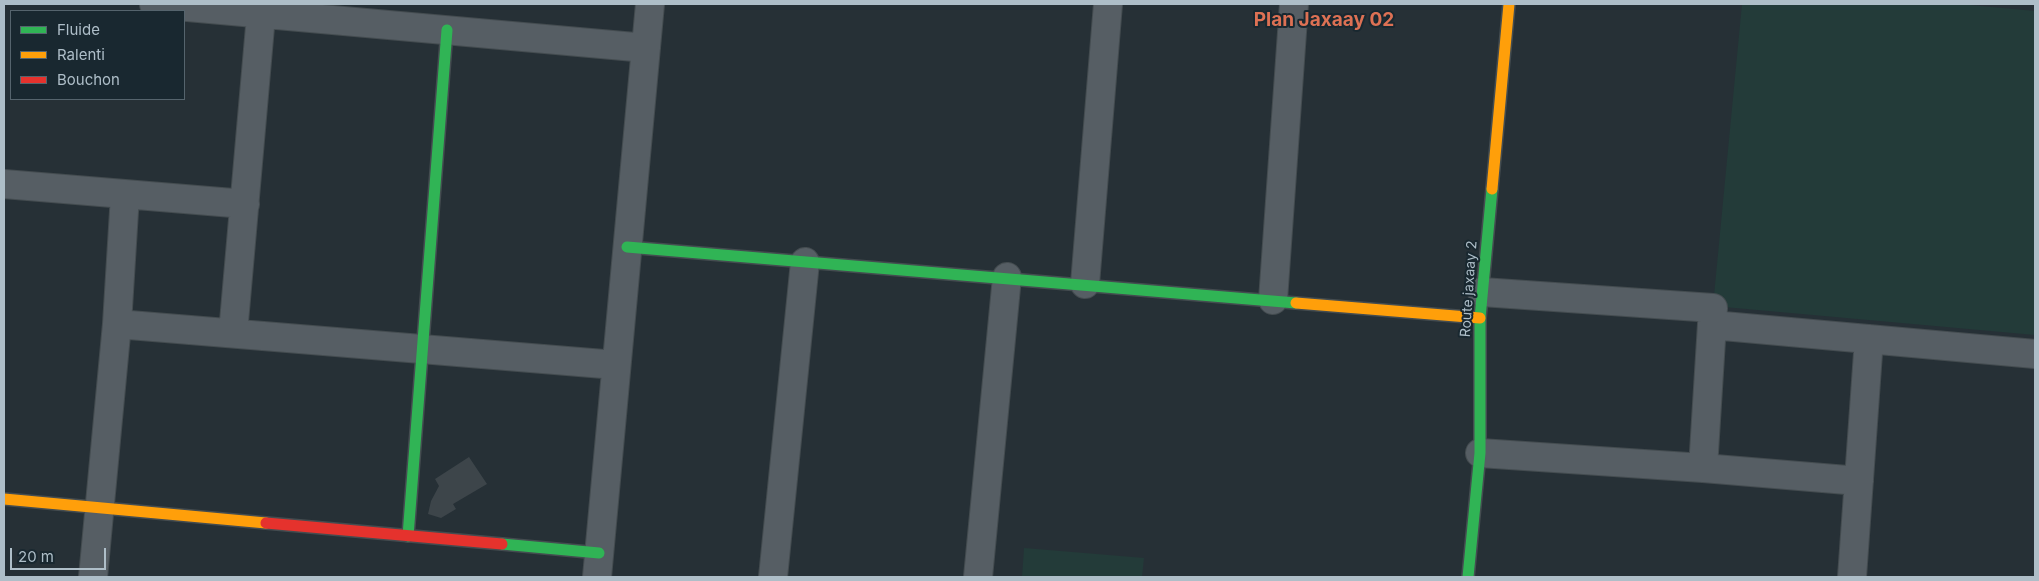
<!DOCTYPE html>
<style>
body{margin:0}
#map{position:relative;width:2039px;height:581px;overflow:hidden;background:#263036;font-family:Inter,sans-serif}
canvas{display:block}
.frame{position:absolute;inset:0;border:5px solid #aebec8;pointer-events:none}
.legend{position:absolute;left:10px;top:10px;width:175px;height:90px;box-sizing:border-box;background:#192830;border:1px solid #55646d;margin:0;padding:6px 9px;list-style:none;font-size:15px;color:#aebec8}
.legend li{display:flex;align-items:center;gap:10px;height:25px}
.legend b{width:25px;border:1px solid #55646d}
.scale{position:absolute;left:10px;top:548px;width:96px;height:22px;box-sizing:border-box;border:2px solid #aebec8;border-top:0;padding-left:6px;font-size:15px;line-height:18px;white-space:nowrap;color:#aebec8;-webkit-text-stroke:4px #192830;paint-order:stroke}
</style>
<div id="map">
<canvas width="2039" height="581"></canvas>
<div class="frame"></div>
<ul class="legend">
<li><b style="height:6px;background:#30b455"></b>Fluide</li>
<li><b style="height:6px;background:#ff9f0a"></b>Ralenti</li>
<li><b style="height:6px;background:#e5322d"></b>Bouchon</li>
</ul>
<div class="scale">20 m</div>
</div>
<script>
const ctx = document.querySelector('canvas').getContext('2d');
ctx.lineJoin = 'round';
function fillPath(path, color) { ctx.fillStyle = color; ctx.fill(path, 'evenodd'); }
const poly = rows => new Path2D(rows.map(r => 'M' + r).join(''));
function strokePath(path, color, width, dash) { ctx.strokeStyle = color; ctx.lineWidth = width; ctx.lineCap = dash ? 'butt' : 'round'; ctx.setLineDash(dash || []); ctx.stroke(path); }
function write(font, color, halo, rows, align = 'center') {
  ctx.font = font + ' Inter,sans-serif'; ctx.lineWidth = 4; ctx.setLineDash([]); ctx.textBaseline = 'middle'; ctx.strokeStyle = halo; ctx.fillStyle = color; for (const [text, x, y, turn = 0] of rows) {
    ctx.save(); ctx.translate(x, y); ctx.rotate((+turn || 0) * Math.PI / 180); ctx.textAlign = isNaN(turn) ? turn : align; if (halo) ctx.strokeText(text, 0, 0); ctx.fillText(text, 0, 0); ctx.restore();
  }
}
fillPath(poly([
 [1742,4,1959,4,2035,11,2035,335,1713,306],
 [1024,548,1144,558,1142,577,1022,577]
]), '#233b39');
fillPath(poly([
 [469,457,487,484,453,504,456,509,441,518,428,514,431,501,439,486,435,479]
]), '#3d454a');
const street = poly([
 [154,4,646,48],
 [4,184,245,204],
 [1085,284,1108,4],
 [1482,292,1713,308,1703,468],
 [1273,300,1294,4],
 [117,324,616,365],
 [1712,325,2035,354],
 [233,333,262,4],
 [1480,453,1703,468,1859,481],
 [93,577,117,324,125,195],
 [597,577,650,4],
 [773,577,805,262],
 [978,577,1007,277],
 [1852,577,1869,339]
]);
const fast = poly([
 [627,247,1296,303],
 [408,536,447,30],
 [502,544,599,553],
 [1468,577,1480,453,1480,318,1492,189]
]);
const slow = poly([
 [1492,189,1509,4],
 [1296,303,1480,318],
 [4,499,266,523]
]);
const jam = poly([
 [266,523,502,544]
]);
strokePath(street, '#444c50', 30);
strokePath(fast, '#444c50', 14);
strokePath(slow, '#444c50', 14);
strokePath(jam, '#444c50', 14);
strokePath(street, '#565e64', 28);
strokePath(fast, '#30b455', 11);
strokePath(slow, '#ff9f0a', 11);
strokePath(jam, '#e5322d', 11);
write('14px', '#aebec8', '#192830', [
 ["Route jaxaay 2",1469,289,-86]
]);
write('bold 19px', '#dd7154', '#192830', [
 ["Plan Jaxaay 02",1324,20]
]);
</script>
